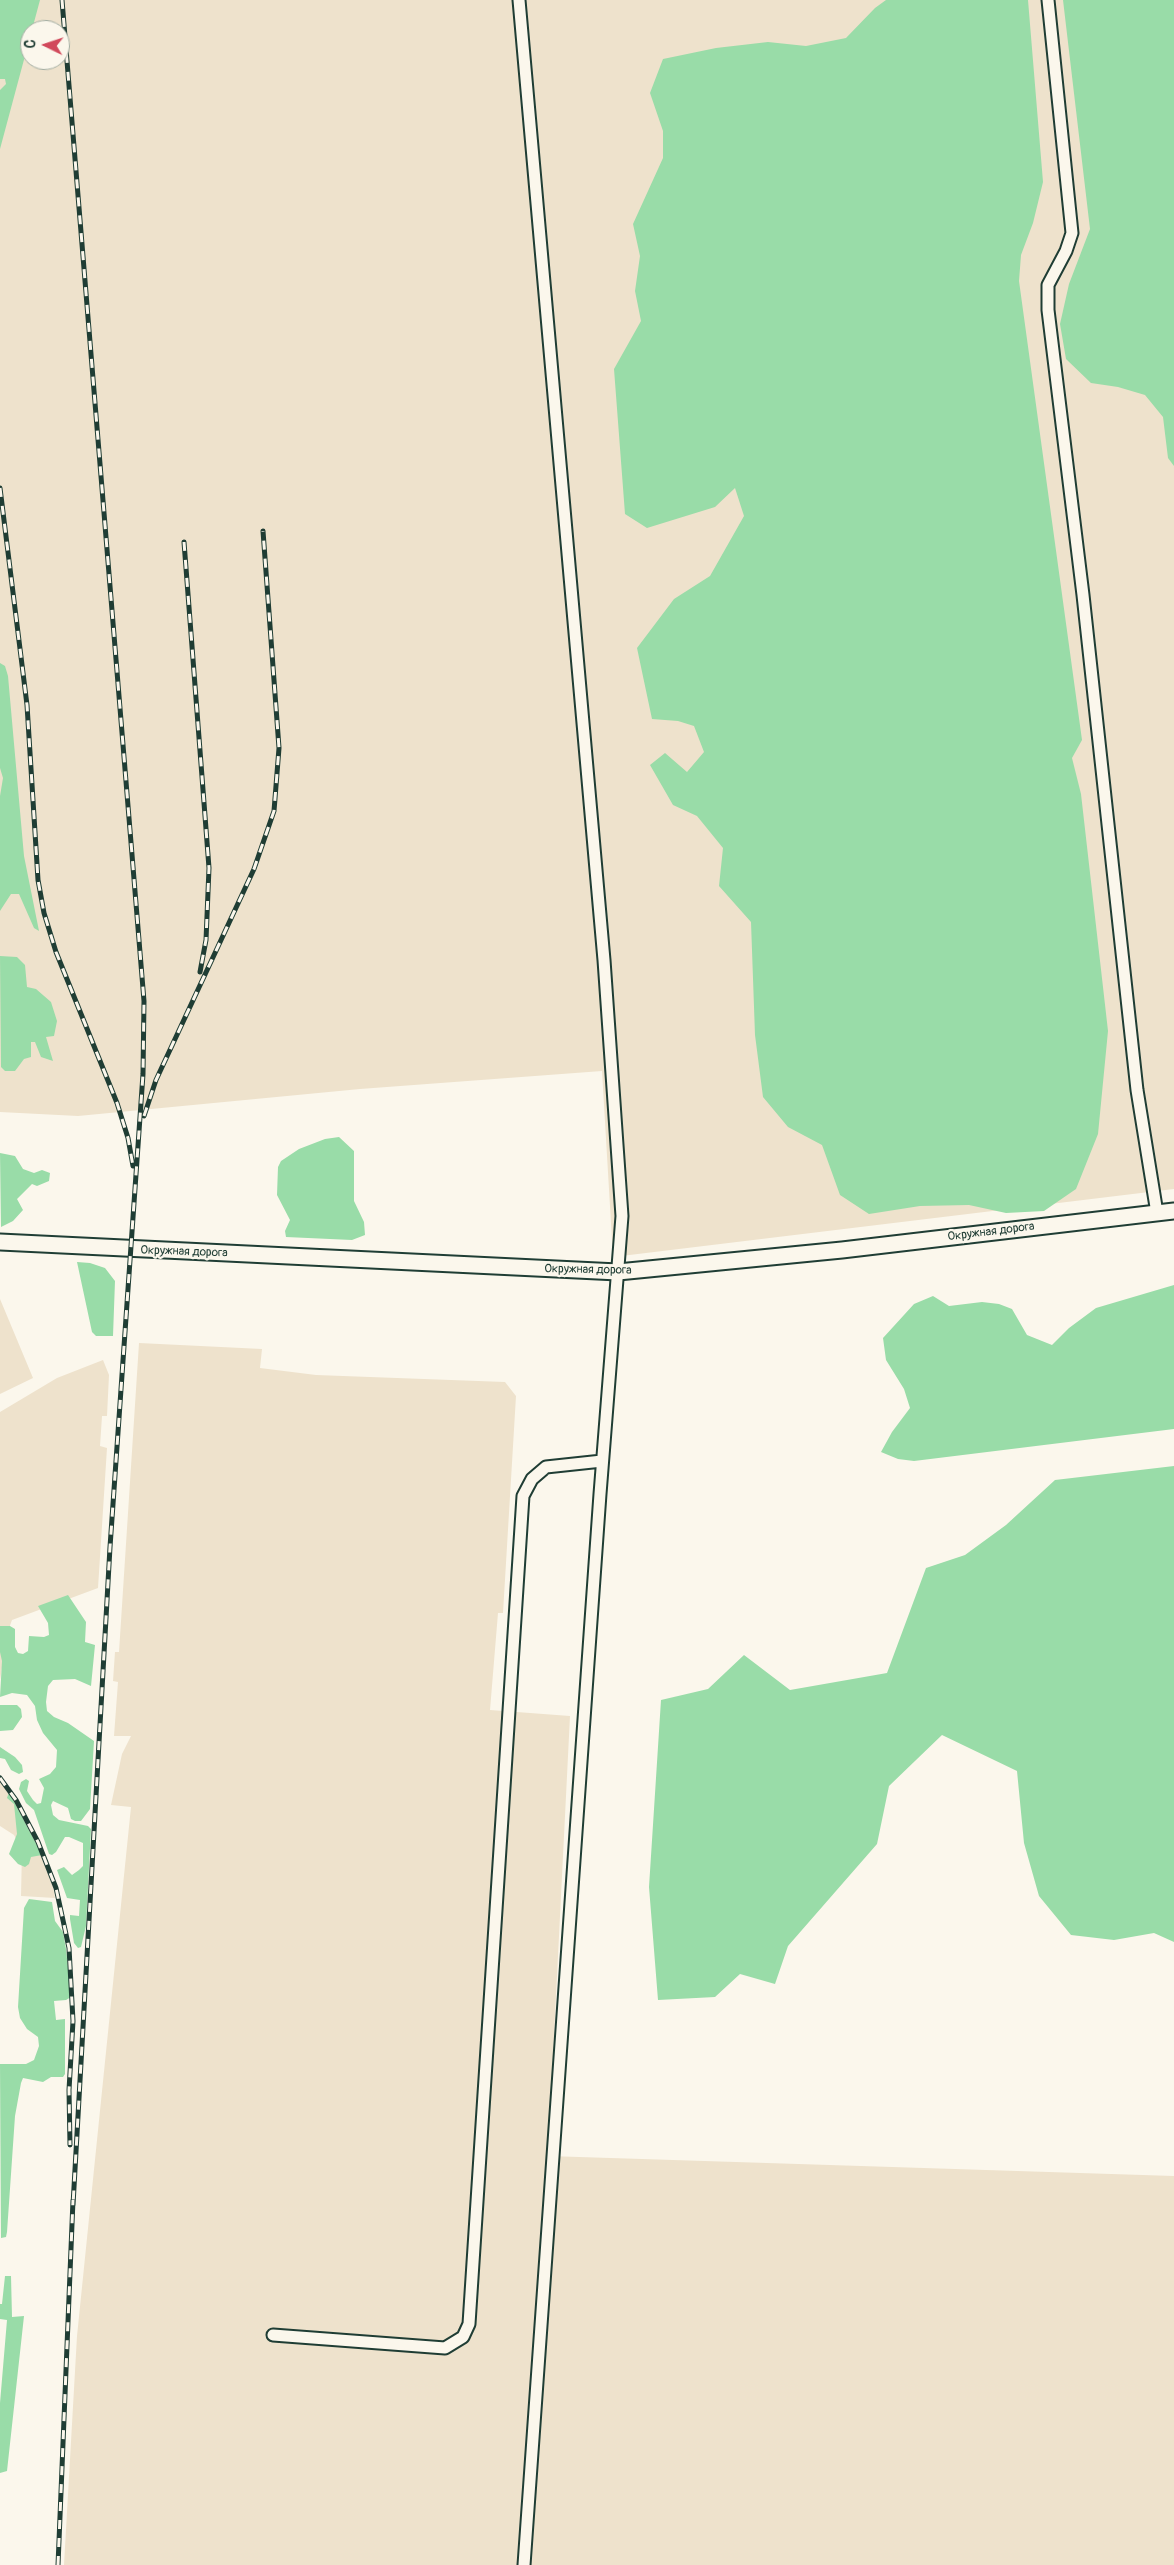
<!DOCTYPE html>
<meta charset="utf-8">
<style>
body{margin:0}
#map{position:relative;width:1174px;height:2565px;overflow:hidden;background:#fbf7ec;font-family:Pangolin,sans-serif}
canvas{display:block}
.north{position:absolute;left:20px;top:20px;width:50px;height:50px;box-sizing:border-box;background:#fbf7ec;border:1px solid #a3ada2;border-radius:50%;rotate:274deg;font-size:14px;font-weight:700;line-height:20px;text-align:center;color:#1f3d34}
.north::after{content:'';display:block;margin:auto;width:18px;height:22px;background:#d1495b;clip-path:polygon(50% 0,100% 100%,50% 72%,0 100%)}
</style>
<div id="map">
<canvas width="1174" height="2565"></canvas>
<div class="north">С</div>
</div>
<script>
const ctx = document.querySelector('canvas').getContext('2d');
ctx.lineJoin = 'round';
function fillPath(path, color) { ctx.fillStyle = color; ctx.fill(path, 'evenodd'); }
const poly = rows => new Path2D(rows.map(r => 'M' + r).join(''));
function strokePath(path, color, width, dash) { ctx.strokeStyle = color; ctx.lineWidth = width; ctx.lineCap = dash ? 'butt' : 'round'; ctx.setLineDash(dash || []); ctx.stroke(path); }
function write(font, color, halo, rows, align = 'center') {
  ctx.font = font + ' Pangolin,sans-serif'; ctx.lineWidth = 4.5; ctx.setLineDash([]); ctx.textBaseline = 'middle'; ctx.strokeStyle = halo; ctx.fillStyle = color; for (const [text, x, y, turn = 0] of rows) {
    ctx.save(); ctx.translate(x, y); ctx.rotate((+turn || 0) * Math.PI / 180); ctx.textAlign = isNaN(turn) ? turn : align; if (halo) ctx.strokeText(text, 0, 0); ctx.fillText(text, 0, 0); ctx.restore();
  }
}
fillPath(poly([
 [0,0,1174,0,1174,1189,613,1257,602,1071,360,1089,78,1116,0,1112],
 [30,30,60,30,60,60,30,60],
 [0,1299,33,1378,0,1394],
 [139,1343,262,1349,260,1368,316,1375,505,1382,516,1396,503,1613,498,1613,490,1710,570,1716,548,2156,1174,2176,1174,2565,64,2565,77,2336,131,1807,111,1805,122,1754,131,1736,114,1736,118,1682,113,1681,115,1652,119,1652],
 [103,1360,109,1375,107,1416,102,1416,100,1446,107,1448,98,1588,12,1620,8,1631,0,1680,0,1412,57,1378],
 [0,1782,14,1801,36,1843,53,1887,55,1898,21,1896,22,1850,14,1835,0,1826]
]), '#eee2cc');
fillPath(poly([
 [0,0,40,0,0,149,0,90,6,84,5,79,0,79],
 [886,0,1028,0,1043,182,1033,223,1021,255,1019,281,1082,740,1072,758,1081,794,1108,1031,1098,1134,1076,1189,1044,1211,1006,1213,969,1205,920,1206,869,1214,840,1195,822,1145,788,1127,763,1097,755,1035,751,922,719,886,723,848,697,816,673,805,650,765,665,753,687,772,704,752,694,726,678,721,652,719,637,648,674,599,710,576,744,516,735,488,715,507,647,528,625,514,614,369,641,321,635,291,640,256,633,224,663,158,663,131,650,93,663,59,716,48,768,42,806,46,846,38,875,8],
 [1063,0,1174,0,1174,466,1168,458,1163,417,1145,395,1118,387,1091,383,1066,359,1060,324,1069,284,1090,229],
 [0,663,5,666,8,676,24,856,39,931,34,928,19,894,11,894,0,911,0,796,3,778,0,768],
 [0,956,17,957,25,965,27,987,36,989,51,1002,57,1021,54,1036,46,1037,53,1061,41,1057,35,1042,31,1042,31,1057,24,1059,15,1071,5,1071,1,1067],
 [339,1137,354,1151,354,1201,364,1222,365,1235,352,1240,286,1237,285,1231,290,1220,277,1195,278,1167,281,1161,299,1149,325,1139],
 [0,1153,15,1156,23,1169,34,1173,42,1170,50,1173,49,1181,37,1186,32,1184,17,1199,23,1210,13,1221,1,1227],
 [77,1262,90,1263,105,1268,115,1281,113,1336,96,1336,92,1332],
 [1174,1285,1174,1429,914,1461,898,1459,881,1452,892,1432,910,1408,904,1389,886,1360,883,1338,914,1304,933,1296,949,1306,982,1302,999,1304,1012,1309,1027,1335,1052,1345,1069,1328,1096,1308],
 [1174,1466,1174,1942,1154,1933,1114,1940,1071,1935,1039,1896,1024,1843,1017,1771,942,1735,889,1786,877,1844,788,1946,775,1984,740,1974,715,1997,658,2000,649,1887,661,1700,708,1689,744,1655,790,1690,887,1673,926,1568,965,1555,1006,1525,1055,1480],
 [68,1595,86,1622,85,1642,95,1645,91,1686,75,1679,53,1680,48,1686,46,1702,47,1711,54,1717,68,1723,94,1741,90,1809,81,1821,75,1821,71,1819,68,1808,53,1801,51,1805,53,1815,59,1820,88,1826,91,1829,86,1926,81,1947,78,1948,74,1943,70,1919,70,1915,79,1916,80,1900,67,1898,57,1870,64,1867,72,1875,79,1870,83,1866,83,1843,69,1837,65,1837,56,1852,52,1855,49,1854,34,1810,26,1803,19,1789,21,1782,26,1779,29,1781,27,1791,33,1800,37,1804,41,1803,44,1788,39,1779,50,1774,56,1767,57,1750,43,1733,37,1720,35,1706,27,1695,12,1693,0,1697,2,1661,0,1652,0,1626,10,1626,15,1629,15,1647,18,1653,23,1654,28,1651,29,1636,44,1637,49,1635,48,1623,38,1606],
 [0,1705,17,1705,21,1709,22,1717,13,1730,0,1731],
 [0,1747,15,1757,22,1765,23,1772,19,1774,11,1770,5,1759,0,1758],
 [9,1792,42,1855,31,1857,29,1864,25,1867,18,1864,9,1854,17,1834,14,1804,7,1798],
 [29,1899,52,1902,55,1921,63,1932,66,1949,71,1997,66,2000,54,2001,56,2020,65,2019,65,2074,63,2077,51,2077,43,2082,23,2078,21,2083,15,2116,7,2232,6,2237,1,2238,0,2064,26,2064,34,2060,39,2046,38,2037,27,2029,20,2018,18,2007,24,1908],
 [5,2276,11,2276,12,2317,24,2316,7,2471,0,2473,0,2403,7,2320,0,2319,0,2304,2,2304]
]), '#99dca8');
const minor = poly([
 [519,0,604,960,622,1216,600,1494,524,2565],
 [1048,0,1072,233,1066,251,1048,285,1048,310,1083,595,1137,1090,1157,1213],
 [273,2335,445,2348,463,2337,469,2324,523,1496,532,1479,546,1467,602,1461]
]);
const major = poly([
 [0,1242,618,1272,842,1250,1174,1211]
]);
strokePath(minor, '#1f3d34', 15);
strokePath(major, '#1f3d34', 19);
strokePath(minor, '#fbf7ec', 11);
strokePath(major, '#fbf7ec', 15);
const rail = poly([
 [62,0,144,1001,143,1074,110,1547,73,2205],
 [0,488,27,705,38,880,44,913,56,952,117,1103,128,1138,133,1166],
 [184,542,209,868,206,940,200,972],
 [144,1116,156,1080,254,869,274,811,279,748,263,531],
 [0,1778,16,1800,38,1842,56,1888,69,1948,73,2021,69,2090,70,2145],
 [58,2565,73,2200]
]);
strokePath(rail, '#1f3d34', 5);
strokePath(rail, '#fbf7ec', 3, [9]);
write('12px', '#1f3d34', '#fbf7ec', [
 ["Окружная дорога",991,1232,-7],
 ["Окружная дорога",184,1252,2],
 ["Окружная дорога",588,1270,1]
]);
</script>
